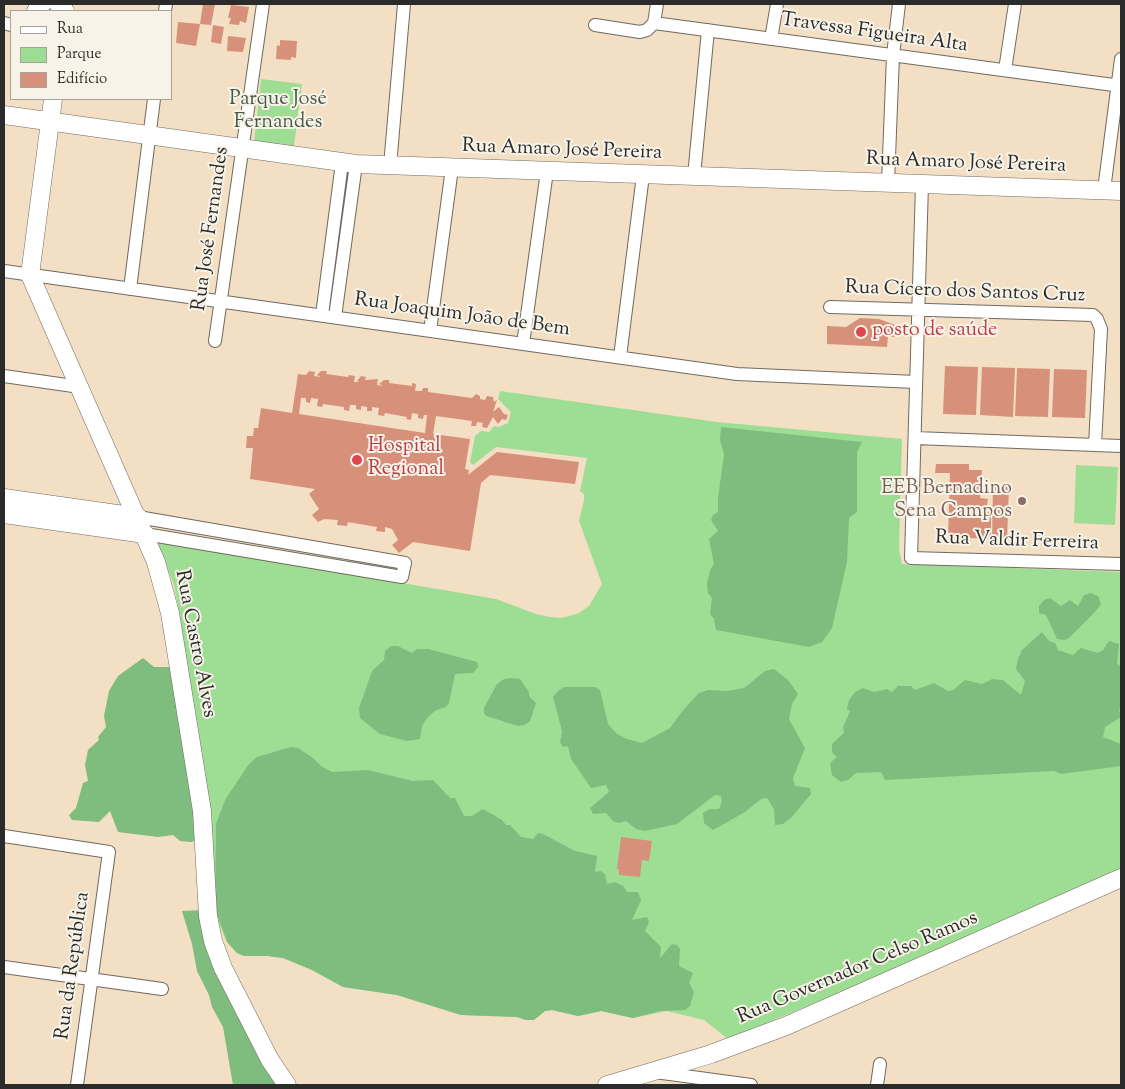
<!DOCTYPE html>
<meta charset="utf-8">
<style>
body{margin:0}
#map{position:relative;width:1125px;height:1089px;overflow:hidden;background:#f3dfc3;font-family:"Sorts Mill Goudy",serif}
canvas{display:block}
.frame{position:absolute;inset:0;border:5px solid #2b2b2b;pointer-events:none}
.legend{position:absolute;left:10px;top:10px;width:162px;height:90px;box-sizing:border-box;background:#f7f3e8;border:1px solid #a5a39c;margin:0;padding:6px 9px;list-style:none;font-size:15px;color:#2b2b2b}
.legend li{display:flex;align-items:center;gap:10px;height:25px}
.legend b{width:25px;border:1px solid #a5a39c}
</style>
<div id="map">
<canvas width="1125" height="1089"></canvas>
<div class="frame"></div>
<ul class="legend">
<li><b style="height:6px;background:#fff"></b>Rua</li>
<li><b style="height:14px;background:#9ede94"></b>Parque</li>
<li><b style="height:14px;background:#d7917b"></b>Edifício</li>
</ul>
</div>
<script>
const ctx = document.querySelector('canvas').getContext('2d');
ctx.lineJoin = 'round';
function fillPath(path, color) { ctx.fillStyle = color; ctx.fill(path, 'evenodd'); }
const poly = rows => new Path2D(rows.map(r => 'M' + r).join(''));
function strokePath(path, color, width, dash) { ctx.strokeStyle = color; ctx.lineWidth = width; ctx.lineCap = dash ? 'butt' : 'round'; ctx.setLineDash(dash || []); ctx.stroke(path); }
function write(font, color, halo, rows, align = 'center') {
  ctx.font = font + ' "Sorts Mill Goudy",serif'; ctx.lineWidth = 4; ctx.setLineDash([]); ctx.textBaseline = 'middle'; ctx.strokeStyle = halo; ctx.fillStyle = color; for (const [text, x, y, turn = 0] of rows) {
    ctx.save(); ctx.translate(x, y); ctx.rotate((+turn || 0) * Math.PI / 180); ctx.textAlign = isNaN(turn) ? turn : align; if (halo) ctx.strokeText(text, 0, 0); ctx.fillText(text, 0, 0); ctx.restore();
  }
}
fillPath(poly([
 [261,79,302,84,294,146,254,142],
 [500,391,717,422,902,439,899,549,902,564,1121,572,1121,872,1025,915,728,1039,704,1020,667,1011,633,1018,601,1011,578,1016,552,1010,545,1011,534,1020,526,1020,517,1017,461,1015,397,995,343,987,312,970,283,958,268,956,244,956,237,953,227,942,219,924,180,616,174,585,157,541,496,599,536,614,550,617,562,618,579,613,589,606,602,584,579,521,584,500,584,494,580,491,587,458,496,447,473,465,470,462,475,436,481,431,489,432,494,426,499,427,508,423,511,412,498,399],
 [1076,465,1118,467,1115,525,1074,523]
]), '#9ede94');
fillPath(poly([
 [721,427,862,442,857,452,857,512,849,518,847,562,832,628,822,642,809,647,716,630,714,619,710,614,712,598,708,593,707,583,710,570,714,564,709,539,718,531,711,520,713,515,718,512,718,498,724,454,720,440],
 [1091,593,1098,596,1101,604,1095,612,1069,638,1065,640,1057,639,1046,615,1039,613,1039,606,1044,600,1050,598,1061,606,1070,600,1078,606,1084,595],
 [1042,632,1049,641,1055,643,1058,650,1073,655,1081,648,1098,653,1103,650,1109,641,1119,644,1117,664,1121,666,1121,708,1119,709,1121,717,1105,727,1103,737,1121,744,1121,766,1061,774,1054,771,885,780,881,772,856,773,848,780,841,782,832,775,830,763,837,757,832,752,832,744,844,733,843,727,850,711,847,709,849,700,855,692,863,688,874,692,887,689,892,692,898,686,911,686,915,690,934,683,948,691,953,690,965,680,982,684,992,679,1003,680,1021,695,1025,681,1016,669,1018,659,1022,650],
 [391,646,398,646,412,653,417,649,428,649,477,662,478,667,473,673,455,674,449,703,446,707,436,710,427,718,422,726,420,739,407,741,380,734,360,718,359,708,372,671,384,660,385,651],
 [143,658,154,667,172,667,184,731,197,839,192,842,180,841,173,835,158,837,118,832,110,811,99,822,72,820,70,817,69,815,76,808,83,783,88,781,85,765,88,750,99,740,98,737,106,727,104,716,109,691,118,676],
 [774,669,788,680,798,694,792,704,789,719,805,748,793,778,795,786,810,788,811,794,792,817,783,824,775,825,774,809,767,798,761,799,745,812,713,830,704,823,703,813,710,809,719,809,722,801,721,796,715,795,677,824,645,831,636,829,626,821,618,823,613,821,606,813,593,814,590,808,609,792,606,785,591,788,571,759,568,746,563,747,560,742,562,731,553,697,558,691,564,687,595,687,600,690,608,724,617,734,627,739,642,743,670,728,684,709,699,693,708,690,727,691,744,688,765,671],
 [511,678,520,679,529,692,529,696,536,703,530,721,525,725,518,726,486,716,484,713,484,708,497,684,504,679],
 [291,747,298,748,313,758,321,766,332,772,368,770,413,781,433,780,450,798,455,798,464,816,472,816,483,809,502,820,506,825,510,825,521,837,533,839,538,833,543,834,575,851,597,856,595,872,601,871,605,874,607,884,615,882,623,886,627,892,638,892,641,900,632,920,647,917,649,922,645,931,661,947,660,958,672,944,677,945,680,949,679,966,693,973,689,983,694,992,690,1006,685,1010,660,1011,633,1018,601,1011,578,1016,552,1010,545,1011,534,1020,526,1020,517,1017,461,1015,397,995,343,987,312,970,283,958,268,956,244,956,237,953,227,942,215,908,216,824,225,800,249,764,257,757],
 [203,910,278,1085,233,1085,223,1027,212,1007,209,995,197,971,192,944,182,911]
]), '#7ebd7e');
fillPath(poly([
 [203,4,215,4,211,25,200,24],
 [231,5,249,7,246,23,240,21,239,25,229,24,231,18,228,18],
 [178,22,200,24,196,46,176,43],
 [213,25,224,27,221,44,211,42],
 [228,36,246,38,243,52,227,51],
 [280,40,297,41,296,58,291,57,291,60,276,59,277,45,280,46],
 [860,318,879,319,895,325,895,337,888,336,887,347,827,344,827,326,846,327],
 [945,366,978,367,976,415,943,414],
 [982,367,1015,368,1013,417,980,415],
 [1017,368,1050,369,1048,417,1015,416],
 [1054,369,1087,370,1085,418,1052,417],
 [309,371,315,372,314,376,321,377,317,375,321,371,327,371,326,374,348,377,349,375,355,376,354,382,359,382,357,381,361,376,366,377,365,380,378,379,377,385,383,386,379,384,384,380,389,380,389,383,412,386,412,383,416,384,415,391,422,391,423,388,428,388,428,392,472,398,476,394,480,396,480,399,485,400,487,396,493,397,494,402,497,400,493,412,499,407,504,414,508,415,506,420,502,419,498,424,493,417,487,428,482,427,483,423,477,422,476,426,471,426,472,421,436,416,433,434,470,439,465,469,469,470,468,475,497,452,579,462,575,484,490,475,481,483,470,551,413,542,399,553,392,545,398,540,392,529,385,527,385,532,376,531,377,527,348,522,347,526,337,525,338,520,324,519,318,522,312,515,319,509,309,494,315,489,250,479,253,448,246,448,247,436,253,436,254,428,258,428,261,408,292,413,298,374,306,375],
 [301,398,306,398,306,402,310,403,311,398,318,399,317,406,322,407,323,404,344,407,344,410,349,411,350,405,356,405,356,409,361,410,361,406,367,407,367,411,372,411,372,407,379,408,378,415,384,416,385,413,407,417,406,419,411,420,412,413,418,414,418,418,423,419,424,415,427,415,425,433,299,414],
 [936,464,969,464,969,470,982,470,980,498,988,499,986,512,991,512,991,539,948,537,950,473,935,473],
 [993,485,1009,485,1007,541,992,541],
 [621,837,652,841,649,861,642,860,640,877,619,875,619,869,617,869]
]), '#d7917b');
const street = poly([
 [165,11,166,4],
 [4,23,11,25],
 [654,23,657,4],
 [595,25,640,32,647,30,654,23,1121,86],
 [771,39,777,4],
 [1005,70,1015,4],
 [390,166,404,4],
 [694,176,708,30],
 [888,183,893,55,899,4],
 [922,184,911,558,1121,564],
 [1104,190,1121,59],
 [4,271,737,374,916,382],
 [130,289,154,99],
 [830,307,1093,315,1097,319,1101,329,1095,445],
 [322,315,342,163],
 [335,317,356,164],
 [430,331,452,168],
 [215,341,263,4],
 [523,344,547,171],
 [620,357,643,175],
 [4,376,80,387],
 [915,438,1121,446],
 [138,517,405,563,402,577,145,534],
 [4,836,109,852,77,1085],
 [4,967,162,989],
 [655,1072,751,1085],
 [877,1085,880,1064]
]);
const secondary = poly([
 [58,4,65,11],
 [36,11,42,4],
 [53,99,30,275,156,562,170,613,202,811,208,916,213,941,223,968,270,1060,287,1085],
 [4,115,356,164,1121,191],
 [4,498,138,517],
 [4,514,145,534],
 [607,1085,711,1054,786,1026,1121,878]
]);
strokePath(street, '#716a60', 14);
strokePath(secondary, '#716a60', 19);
strokePath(street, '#fff', 12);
strokePath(secondary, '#fff', 18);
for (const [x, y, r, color] of [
 [861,332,6,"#e0444e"],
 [357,460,6,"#e0444e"],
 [1022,501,5,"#8d6e63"]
]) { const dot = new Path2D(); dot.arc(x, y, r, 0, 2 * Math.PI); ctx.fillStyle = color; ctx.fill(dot); strokePath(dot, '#f7f3e8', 2); }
write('20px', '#2b2b2b', '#f7f3e8', [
 ["Travessa Figueira Alta",874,34,8],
 ["Rua Amaro José Pereira",562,151,2],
 ["Rua Amaro José Pereira",966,164,2],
 ["Rua José Fernandes",212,229,-82],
 ["Rua Cícero dos Santos Cruz",965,293,2],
 ["Rua Joaquim João de Bem",462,316,8],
 ["Rua Valdir Ferreira",1017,542,2],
 ["Rua Castro Alves",194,644,79],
 ["Rua da República",74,966,-82],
 ["Rua Governador Celso Ramos",858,969,-23]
]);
write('20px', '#485845', '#f7f3e8', [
 ["Parque José",278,101],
 ["Fernandes",278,124]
]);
write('20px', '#be3a42', '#f7f3e8', [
 ["posto de saúde",872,332],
 ["Hospital",368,448],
 ["Regional",368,471]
], 'left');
write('20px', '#785e54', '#f7f3e8', [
 ["EEB Bernadino",1012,490],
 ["Sena Campos",1012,513]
], 'right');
</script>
